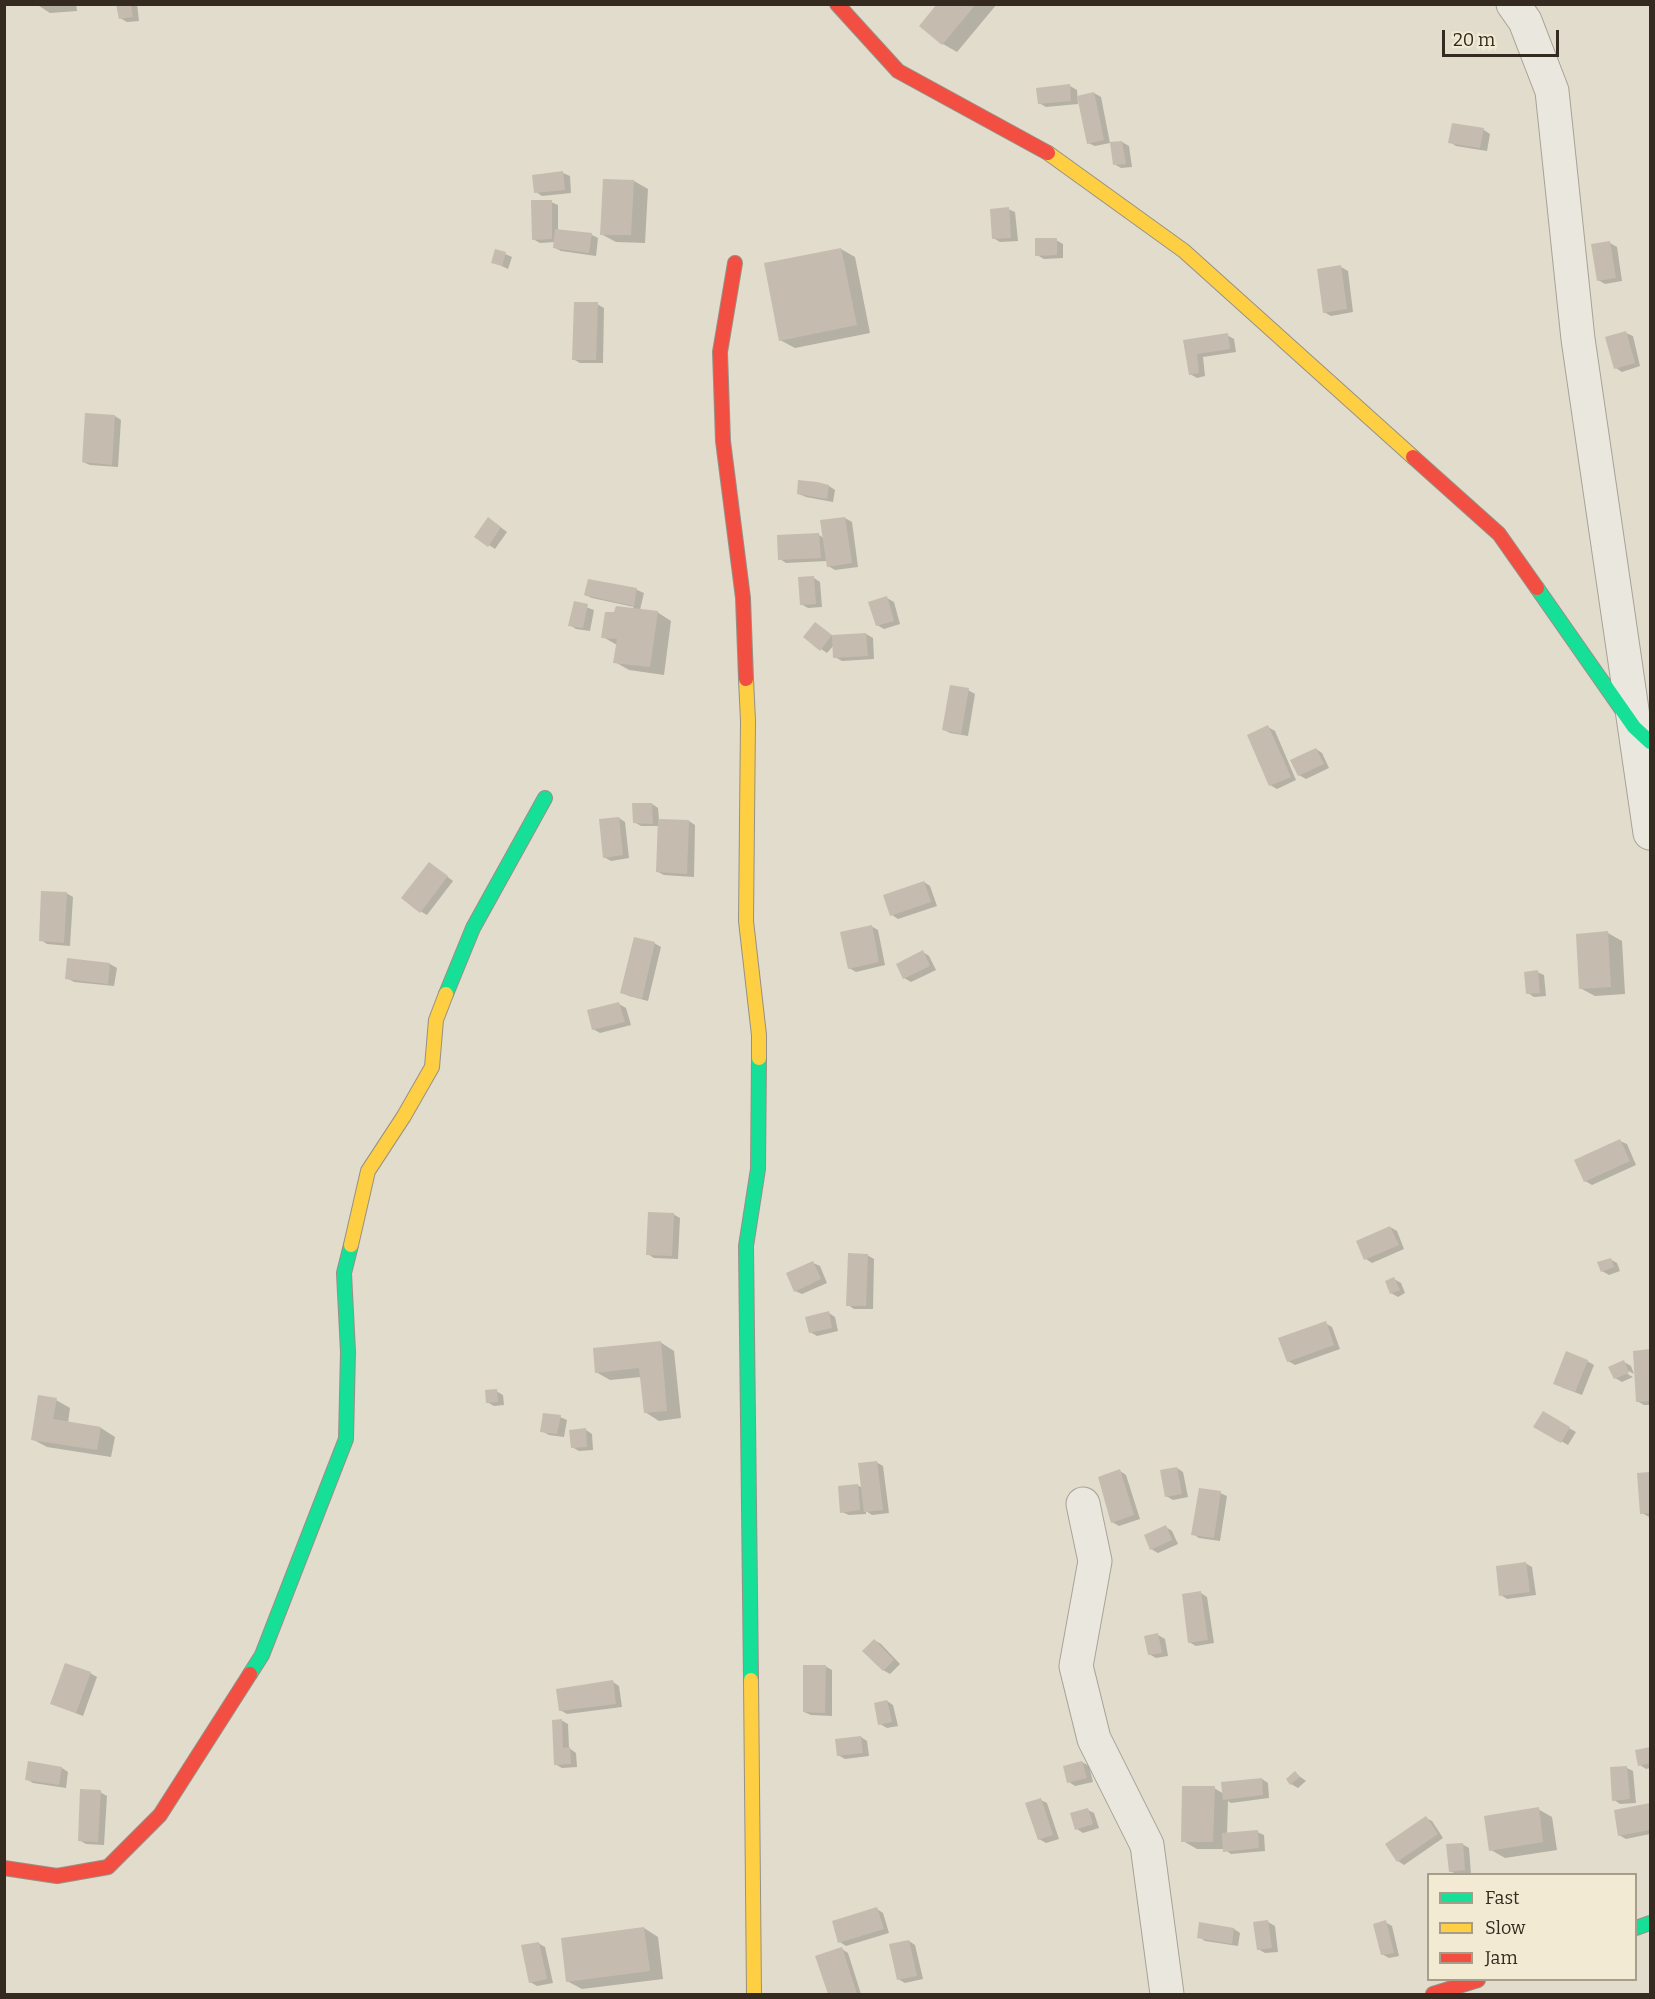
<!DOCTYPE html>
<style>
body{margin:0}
#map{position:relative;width:1655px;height:1999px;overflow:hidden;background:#e2dccd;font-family:Bitter,serif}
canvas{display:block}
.frame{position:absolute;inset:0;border:6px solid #342a1f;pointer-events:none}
.legend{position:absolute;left:1427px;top:1873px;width:210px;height:108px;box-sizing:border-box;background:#f2ead3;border:2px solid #a69d8b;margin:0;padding:8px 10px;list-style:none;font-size:18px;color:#342a1f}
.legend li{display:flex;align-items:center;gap:12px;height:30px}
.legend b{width:30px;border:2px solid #a69d8b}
.scale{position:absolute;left:1442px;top:30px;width:117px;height:27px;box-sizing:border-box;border:3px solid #342a1f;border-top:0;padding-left:8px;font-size:18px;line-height:21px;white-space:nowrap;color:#342a1f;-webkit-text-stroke:4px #f2ead3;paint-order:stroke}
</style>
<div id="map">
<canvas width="1655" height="1999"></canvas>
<div class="frame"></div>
<ul class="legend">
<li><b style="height:8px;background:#16e098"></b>Fast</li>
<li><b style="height:8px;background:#ffcf43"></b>Slow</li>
<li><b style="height:8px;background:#f24e42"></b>Jam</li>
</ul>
<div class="scale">20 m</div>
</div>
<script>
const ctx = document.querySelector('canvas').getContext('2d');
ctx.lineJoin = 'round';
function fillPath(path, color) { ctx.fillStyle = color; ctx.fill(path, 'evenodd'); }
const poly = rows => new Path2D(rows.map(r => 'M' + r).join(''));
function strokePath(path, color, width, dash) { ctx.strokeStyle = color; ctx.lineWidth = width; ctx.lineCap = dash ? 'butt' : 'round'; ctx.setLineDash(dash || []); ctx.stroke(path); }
fillPath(poly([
 [76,4,77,11,50,13,36,4],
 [108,4,137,4,139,21,127,22,120,18,118,5],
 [939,4,997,4,957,52,943,44],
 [1070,86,1077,90,1078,104,1046,107,1039,103],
 [1094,93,1101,97,1110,143,1095,146,1088,143],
 [1453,125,1484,130,1490,134,1487,151,1456,146,1450,142],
 [1122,142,1129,146,1132,167,1121,168,1114,164],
 [563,173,570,176,571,193,542,196,536,192],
 [634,181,648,189,645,243,616,242,601,234],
 [551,202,558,205,558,230,592,235,598,238,596,256,561,251,555,248,555,242,540,243,533,239],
 [1008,209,1015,212,1018,241,1000,242,993,238],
 [1056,240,1063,244,1063,258,1044,259,1037,255],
 [1610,243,1617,247,1622,281,1605,284,1598,280],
 [841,249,855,257,870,333,795,348,780,340],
 [505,254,512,257,508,269,493,262],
 [1341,267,1348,271,1353,312,1331,316,1324,312],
 [597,304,604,308,603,363,580,363,573,359],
 [1626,333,1633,336,1640,366,1622,372,1616,368],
 [1227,335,1234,339,1236,352,1203,357,1205,376,1197,378,1190,374,1185,342],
 [115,416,121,420,118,467,90,465,83,462],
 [829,486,835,490,833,502,806,497,799,494],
 [845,518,852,522,858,567,835,570,828,566,827,561,786,563,780,559,819,535,824,538],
 [495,523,507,532,495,549,489,545],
 [814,578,820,582,822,607,808,608,801,604],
 [589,581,637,590,644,593,640,610,657,612,671,621,664,675,629,670,615,662,617,645,603,637,634,607,592,598,585,595],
 [887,598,894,602,900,624,884,629,877,625],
 [575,603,594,610,590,631,576,629,570,625],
 [822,628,834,637,866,634,873,638,874,659,842,661,835,657,834,645,827,653,821,649],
 [968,690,975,694,968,736,950,733,944,730],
 [1268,727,1275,731,1296,780,1277,789,1270,785],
 [1316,749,1322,753,1329,768,1306,779,1299,775],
 [652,804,658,808,659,820,689,821,695,825,694,877,664,875,658,872,659,826,641,826,634,822],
 [619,818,625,822,629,858,611,861,604,857],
 [436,868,453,881,427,915,420,911],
 [924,882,930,886,937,906,898,919,892,915],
 [66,893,73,897,70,946,47,944,41,940],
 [871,926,878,930,885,965,856,972,849,968],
 [1608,933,1622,941,1625,994,1595,996,1580,988],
 [654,943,661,947,648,1001,629,996,622,993],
 [923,952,929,956,936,970,911,982,904,978],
 [69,960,110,964,117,968,114,986,74,982,67,978],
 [1537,972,1544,975,1546,996,1534,997,1528,993],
 [619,1004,626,1008,631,1025,600,1033,593,1029],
 [1620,1141,1627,1144,1636,1165,1592,1185,1585,1181],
 [673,1214,680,1218,678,1259,654,1258,648,1254],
 [1390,1227,1397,1231,1404,1249,1372,1263,1366,1259,1358,1241],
 [867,1255,874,1259,873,1309,854,1309,848,1305],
 [1610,1259,1617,1263,1620,1271,1609,1275,1602,1271],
 [813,1263,820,1266,827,1283,802,1294,795,1291],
 [1394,1279,1401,1283,1405,1293,1398,1297,1391,1293],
 [829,1313,835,1317,838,1331,817,1336,810,1332],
 [1325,1323,1332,1327,1340,1349,1295,1365,1288,1361],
 [660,1342,674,1351,681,1418,659,1421,645,1412,641,1377,610,1380,596,1372],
 [1650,1351,1650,1405,1644,1405,1637,1401,1634,1352],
 [1587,1361,1594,1365,1582,1395,1561,1387],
 [1624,1362,1631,1366,1634,1374,1623,1368,1622,1371,1633,1377,1622,1382,1615,1378],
 [496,1391,503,1395,504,1405,494,1406,487,1402],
 [56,1400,70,1408,68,1423,101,1428,115,1437,111,1457,47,1447,32,1439],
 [1543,1413,1576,1432,1568,1445,1535,1426],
 [560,1417,567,1420,564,1437,549,1435,542,1431],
 [586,1430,592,1434,593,1450,579,1451,572,1447],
 [876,1462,883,1466,889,1513,872,1515,866,1511,866,1514,849,1515,842,1512,857,1485,863,1488],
 [1177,1468,1183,1472,1188,1497,1173,1500,1166,1496],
 [1120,1471,1126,1475,1140,1519,1119,1526,1112,1522],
 [1650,1473,1650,1516,1649,1517,1642,1513,1638,1474],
 [1220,1493,1227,1496,1220,1541,1199,1538,1193,1534],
 [1166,1527,1172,1531,1178,1544,1158,1553,1151,1549,1146,1536],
 [1525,1563,1532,1567,1536,1595,1507,1599,1501,1595],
 [1201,1593,1207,1597,1214,1643,1196,1646,1189,1642],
 [1158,1635,1165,1639,1168,1656,1156,1658,1149,1654],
 [874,1640,881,1644,900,1664,890,1674,883,1670],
 [825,1666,832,1670,832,1716,811,1715,804,1712],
 [90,1673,97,1677,83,1716,52,1704],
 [613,1682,619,1686,622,1707,567,1714,560,1710],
 [887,1701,893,1705,898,1726,887,1728,880,1724],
 [561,1720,568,1724,569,1748,576,1753,577,1767,562,1768,555,1764],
 [861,1737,867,1741,869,1756,845,1759,838,1755],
 [1650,1748,1650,1768,1646,1769,1640,1765,1637,1751],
 [1082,1762,1089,1766,1093,1782,1075,1786,1069,1782],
 [62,1768,68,1772,66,1788,33,1783,26,1779],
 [1627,1768,1633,1771,1636,1803,1620,1804,1614,1800],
 [1295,1773,1306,1781,1298,1788,1291,1784],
 [1262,1779,1268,1783,1269,1798,1231,1803,1228,1801,1227,1834,1257,1832,1264,1835,1265,1851,1231,1854,1224,1849,1197,1849,1183,1841,1214,1788,1224,1794],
 [100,1792,107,1796,104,1845,86,1844,79,1840],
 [1041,1800,1047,1803,1059,1839,1046,1843,1039,1839],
 [1650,1804,1650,1834,1626,1839,1619,1835,1615,1811],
 [1538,1809,1552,1817,1557,1850,1505,1858,1491,1850],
 [1088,1810,1094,1813,1099,1828,1083,1833,1077,1829],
 [1426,1818,1432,1821,1443,1838,1404,1865,1398,1861],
 [1462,1844,1469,1848,1471,1874,1456,1874,1450,1871],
 [877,1909,883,1913,889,1933,846,1946,840,1942],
 [1268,1922,1275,1926,1278,1952,1265,1953,1258,1949],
 [1385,1922,1392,1926,1399,1956,1389,1958,1382,1954],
 [644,1928,658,1937,663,1979,582,1989,567,1981],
 [1234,1929,1240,1933,1238,1946,1205,1941,1199,1937],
 [909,1941,915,1945,923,1979,905,1983,898,1979],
 [538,1943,545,1947,553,1983,537,1986,530,1982],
 [842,1949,848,1953,861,1994,830,1994,817,1957]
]), '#0003');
fillPath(poly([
 [116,4,131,4,133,17,119,19],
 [937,4,976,4,942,45,919,26],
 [1070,84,1071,101,1038,104,1036,88],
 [1094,92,1104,140,1087,144,1077,96],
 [1452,123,1484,128,1480,148,1448,143],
 [1122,141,1126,164,1113,165,1110,142],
 [563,171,565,190,534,193,532,175],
 [603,179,634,180,631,235,600,235],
 [531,200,552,200,552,239,532,240],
 [1009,207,1011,238,992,239,990,209],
 [555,229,592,233,589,253,553,248],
 [1035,238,1057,238,1057,255,1035,256],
 [1610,241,1616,278,1597,281,1591,244],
 [841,248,857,325,779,341,764,263],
 [495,249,506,252,502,266,491,263],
 [1341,265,1347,309,1323,313,1317,269],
 [574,302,598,302,596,360,572,360],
 [1626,331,1635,363,1614,369,1605,337],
 [1228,333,1230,349,1197,354,1199,373,1189,375,1183,340],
 [85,413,115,415,112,465,82,462],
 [798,480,817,482,829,485,827,499,797,494],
 [488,517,501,527,488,547,474,537],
 [845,517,852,563,827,567,820,520],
 [819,533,821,558,778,560,777,535],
 [814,576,816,604,800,605,798,577],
 [588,579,637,588,634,606,584,595],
 [887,596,894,621,876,626,868,602],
 [574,601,588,604,583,628,568,626],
 [616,606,658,611,650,667,613,663,617,639,601,638,605,612,614,612],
 [815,622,832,635,866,633,868,656,833,658,832,635,820,651,803,637],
 [950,685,969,688,961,734,942,730],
 [1268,725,1291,777,1269,786,1247,735],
 [1316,748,1324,764,1298,776,1290,760],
 [632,803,652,803,653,824,633,823],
 [619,817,623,855,603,858,599,819],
 [658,819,689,820,687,874,656,872],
 [429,862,448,876,420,913,401,898],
 [924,881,931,902,890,916,883,895],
 [41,891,67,892,64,943,39,941],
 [872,925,879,962,848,969,840,932],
 [1608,931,1611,987,1579,989,1576,934],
 [634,937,655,942,642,999,620,993],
 [923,950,930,966,903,979,896,964],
 [67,958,110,963,108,984,65,979],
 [1538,970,1540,993,1526,994,1524,972],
 [619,1002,625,1022,592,1030,587,1010],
 [1620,1139,1630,1161,1584,1182,1574,1160],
 [648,1212,674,1213,672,1256,646,1255],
 [1390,1226,1399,1245,1364,1260,1356,1241],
 [848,1253,868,1254,866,1306,846,1306],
 [1611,1258,1614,1267,1601,1272,1597,1262],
 [813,1261,821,1279,794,1292,786,1273],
 [1394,1277,1400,1290,1390,1294,1385,1281],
 [829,1311,832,1328,809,1333,805,1317],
 [1326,1321,1334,1345,1287,1362,1278,1338],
 [661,1341,667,1411,644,1413,639,1368,595,1373,593,1348],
 [1650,1349,1650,1401,1636,1402,1633,1351],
 [1566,1351,1588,1360,1575,1392,1553,1384],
 [1624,1360,1629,1373,1614,1379,1608,1367],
 [497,1389,498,1402,486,1403,485,1390],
 [38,1395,57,1398,53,1419,101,1427,97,1450,31,1440],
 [1543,1411,1570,1427,1561,1443,1533,1427],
 [543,1413,561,1415,557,1434,540,1432],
 [586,1428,587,1447,571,1448,569,1430],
 [877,1461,883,1510,864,1512,858,1463],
 [1177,1467,1182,1494,1165,1497,1160,1470],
 [1120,1469,1134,1515,1111,1523,1098,1477],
 [1650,1472,1650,1513,1640,1514,1637,1473],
 [858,1484,860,1510,840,1513,838,1486],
 [1199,1488,1221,1491,1214,1538,1191,1535],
 [1166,1525,1172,1540,1150,1550,1144,1535],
 [1526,1562,1530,1592,1499,1596,1496,1566],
 [1201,1591,1208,1640,1188,1643,1182,1594],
 [1158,1633,1162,1653,1148,1655,1144,1636],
 [874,1639,894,1660,883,1671,862,1651],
 [65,1663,91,1672,76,1713,50,1704],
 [803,1665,826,1665,825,1713,803,1712],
 [613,1680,616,1704,559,1711,556,1689],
 [887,1700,892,1722,878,1725,874,1703],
 [562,1719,563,1748,570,1747,571,1764,554,1765,552,1720],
 [861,1736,863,1753,837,1756,835,1739],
 [1650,1747,1650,1763,1638,1766,1635,1750],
 [28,1761,62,1767,59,1785,25,1780],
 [1082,1761,1087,1778,1067,1783,1063,1766],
 [1627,1766,1630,1799,1612,1801,1610,1767],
 [1295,1771,1300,1777,1290,1785,1286,1779],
 [1262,1778,1263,1795,1223,1800,1221,1782],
 [1182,1786,1215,1786,1213,1842,1181,1842],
 [80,1789,101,1790,98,1842,78,1841],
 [1041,1798,1053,1835,1038,1840,1025,1803],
 [1650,1803,1650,1830,1618,1836,1614,1810],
 [1539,1807,1543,1842,1489,1851,1484,1816],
 [1088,1808,1093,1824,1075,1830,1070,1813],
 [1426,1816,1438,1834,1397,1862,1385,1844],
 [1258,1830,1259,1848,1223,1852,1222,1833],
 [1463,1843,1465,1870,1449,1872,1446,1844],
 [877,1907,884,1929,838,1943,832,1921],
 [1268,1920,1272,1948,1257,1950,1253,1922],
 [1386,1920,1394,1953,1381,1955,1373,1924],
 [1199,1922,1234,1928,1232,1944,1197,1938],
 [644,1927,650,1971,566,1982,561,1938],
 [909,1940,917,1976,897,1980,889,1944],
 [539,1942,547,1979,529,1983,521,1945],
 [842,1947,857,1994,828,1994,815,1956]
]), '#c5bbae');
const street = poly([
 [1513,4,1525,21,1552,91,1578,339,1650,833],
 [1083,1504,1095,1561,1076,1666,1094,1739,1147,1845,1167,1994]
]);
const fast = poly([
 [1537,588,1634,727,1650,742],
 [446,994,473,928,545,798],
 [250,1674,262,1655,346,1439,348,1352,344,1273,351,1245],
 [751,1680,746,1246,758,1169,759,1058],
 [1636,1928,1650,1923]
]);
const slow = poly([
 [1048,153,1184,251,1413,457],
 [746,679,748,721,746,921,759,1035,759,1058],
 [351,1245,368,1171,404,1116,432,1067,436,1020,446,994],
 [751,1680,754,1994]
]);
const jam = poly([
 [837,4,898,71,1048,153],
 [735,263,720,352,723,441,743,598,746,679],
 [1413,457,1499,534,1537,588],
 [4,1868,57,1876,108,1867,160,1815,250,1674],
 [1433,1994,1478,1980]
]);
strokePath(street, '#a7a196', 35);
strokePath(fast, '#969186', 16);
strokePath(slow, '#969186', 16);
strokePath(jam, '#969186', 16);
strokePath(street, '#eae7de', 33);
strokePath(fast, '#16e098', 14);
strokePath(slow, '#ffcf43', 14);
strokePath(jam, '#f24e42', 14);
</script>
